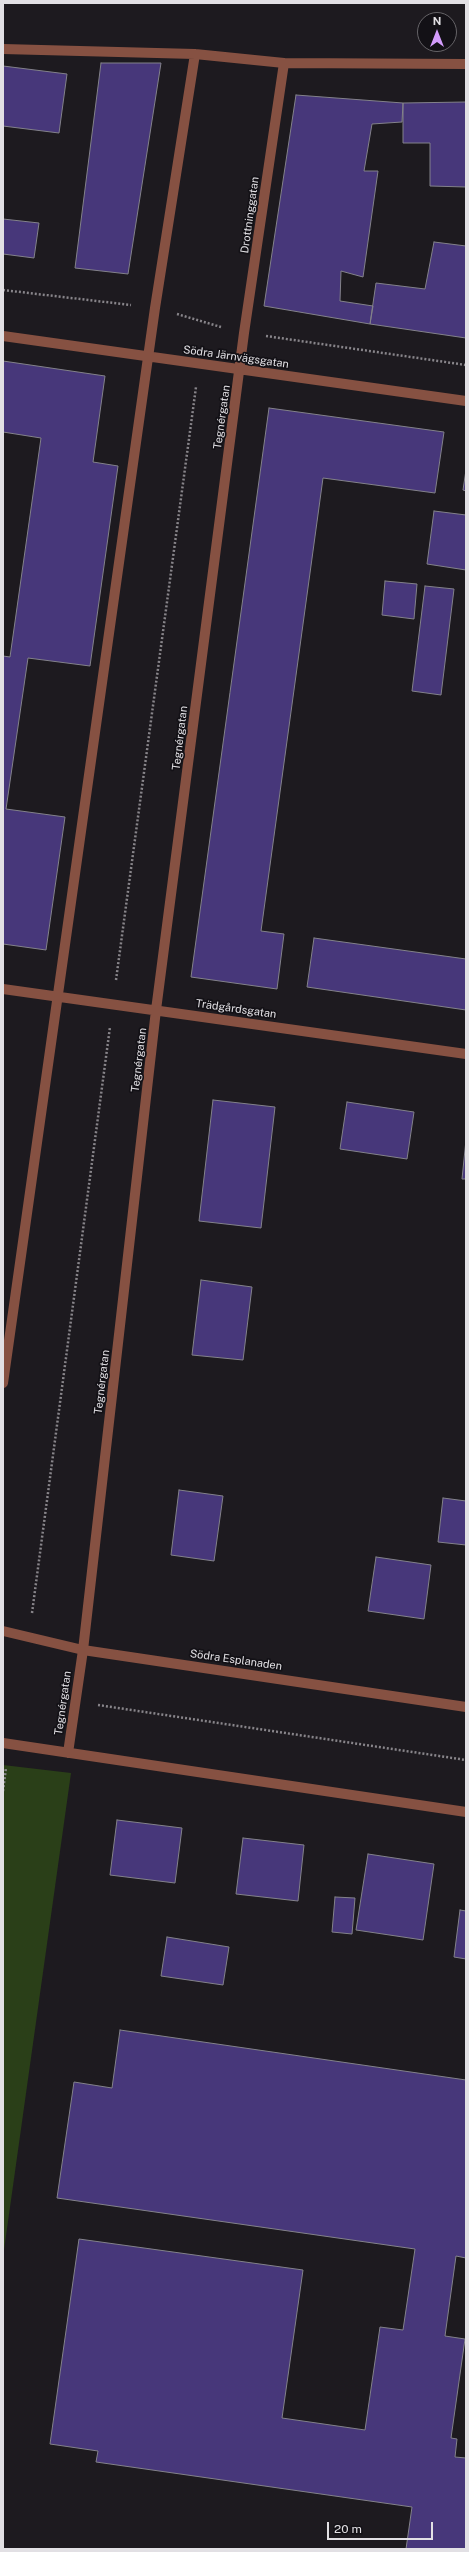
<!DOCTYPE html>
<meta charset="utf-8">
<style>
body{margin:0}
#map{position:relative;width:469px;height:2552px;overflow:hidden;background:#1d1a1f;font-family:"Public Sans",sans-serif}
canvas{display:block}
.frame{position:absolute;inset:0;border:4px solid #e2e0e4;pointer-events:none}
.north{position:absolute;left:417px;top:12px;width:40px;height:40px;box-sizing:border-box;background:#131116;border:1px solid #666468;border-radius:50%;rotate:0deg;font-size:11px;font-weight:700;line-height:16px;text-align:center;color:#e2e0e4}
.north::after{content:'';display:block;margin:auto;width:14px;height:18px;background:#d39cfc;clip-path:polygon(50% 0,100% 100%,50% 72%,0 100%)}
.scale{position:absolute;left:327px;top:2522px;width:106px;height:18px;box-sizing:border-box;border:2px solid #e2e0e4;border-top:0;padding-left:5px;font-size:12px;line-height:14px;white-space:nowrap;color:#e2e0e4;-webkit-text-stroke:3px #131116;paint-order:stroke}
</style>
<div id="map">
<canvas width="469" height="2552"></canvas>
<div class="frame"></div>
<div class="north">N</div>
<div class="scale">20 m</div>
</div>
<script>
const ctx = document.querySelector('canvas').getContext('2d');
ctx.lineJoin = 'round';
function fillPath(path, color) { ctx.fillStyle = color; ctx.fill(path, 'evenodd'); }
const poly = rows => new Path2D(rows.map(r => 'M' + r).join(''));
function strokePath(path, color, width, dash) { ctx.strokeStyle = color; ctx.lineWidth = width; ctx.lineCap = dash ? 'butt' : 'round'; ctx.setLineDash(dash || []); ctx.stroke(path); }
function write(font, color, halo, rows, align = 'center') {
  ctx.font = font + ' "Public Sans",sans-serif'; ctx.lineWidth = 3.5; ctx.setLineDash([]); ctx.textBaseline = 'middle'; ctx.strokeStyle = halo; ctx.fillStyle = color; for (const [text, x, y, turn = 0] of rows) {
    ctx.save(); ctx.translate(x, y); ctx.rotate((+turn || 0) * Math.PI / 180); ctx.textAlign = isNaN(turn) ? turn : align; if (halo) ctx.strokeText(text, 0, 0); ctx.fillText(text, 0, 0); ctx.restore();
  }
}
fillPath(poly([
 [3,1765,71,1773,3,2257]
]), '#2a3f18');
const building = poly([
 [101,63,161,63,128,274,75,268,101,63],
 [3,66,67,74,59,133,3,126,3,66],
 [296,95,403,103,402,122,372,124,364,171,378,171,363,277,341,271,340,301,373,306,370,324,264,306,296,95],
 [466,102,466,187,430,186,430,143,403,143,403,103,466,102],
 [3,219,39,223,34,258,3,254,3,219],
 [434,242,466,246,466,338,370,324,376,283,425,289,434,242],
 [3,361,105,376,93,462,118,466,90,666,28,658,6,809,65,817,46,950,3,944,3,656,10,657,41,438,3,432,3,361],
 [269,408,444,432,435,493,323,478,261,931,284,934,277,989,191,977,269,408],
 [466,470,466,491,463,490,466,470],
 [434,511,466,515,466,570,427,564,434,511],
 [385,581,417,584,414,619,382,615,385,581],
 [425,586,454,589,441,695,412,691,425,586],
 [314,938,466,959,466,1010,307,987,314,938],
 [213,1100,275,1107,261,1228,199,1221,213,1100],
 [347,1102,414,1112,407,1159,340,1149,347,1102],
 [466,1140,466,1179,462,1179,466,1140],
 [201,1280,252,1287,243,1360,192,1355,201,1280],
 [179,1490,223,1496,214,1561,171,1555,179,1490],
 [443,1498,466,1501,466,1545,438,1542,443,1498],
 [376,1557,431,1565,424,1619,368,1611,376,1557],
 [117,1820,182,1828,175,1883,110,1875,117,1820],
 [243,1838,304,1845,298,1901,236,1894,243,1838],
 [368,1854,434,1864,423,1940,356,1930,368,1854],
 [335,1897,355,1898,352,1934,332,1932,335,1897],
 [460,1910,466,1911,466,1959,454,1957,460,1910],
 [167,1937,229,1947,223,1985,161,1976,167,1937],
 [120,2030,466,2080,466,2258,456,2256,445,2336,465,2339,451,2438,457,2439,455,2457,466,2458,466,2549,406,2549,412,2507,96,2462,98,2451,50,2444,79,2239,303,2270,282,2418,365,2430,380,2327,403,2330,415,2249,57,2198,74,2082,112,2088,120,2030]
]);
fillPath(building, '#47377a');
strokePath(building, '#83828a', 1);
strokePath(poly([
 [3,290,131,305],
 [177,314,221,327],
 [266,336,466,365],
 [116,980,196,387],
 [32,1613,110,1027],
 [98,1705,466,1760],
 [3,1791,6,1768]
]), '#88858a', 2.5, [2, 2]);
strokePath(poly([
 [3,49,195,54,284,63,466,64],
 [3,336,466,401],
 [3,989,466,1054],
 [3,1383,155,308,195,54],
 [3,1631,83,1650,466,1707],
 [3,1743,466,1812],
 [68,1753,83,1650,156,1010,244,333,284,63]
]), '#865142', 10);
write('11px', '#e2e0e4', '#131116', [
 ["Drottninggatan",250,215,-82],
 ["Södra Järnvägsgatan",236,357,8],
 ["Tegnérgatan",222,417,-82],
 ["Tegnérgatan",180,738,-83],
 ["Trädgårdsgatan",236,1009,8],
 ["Tegnérgatan",139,1060,-83],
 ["Tegnérgatan",102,1382,-83],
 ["Södra Esplanaden",236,1660,8],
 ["Tegnérgatan",63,1703,-82]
]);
</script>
